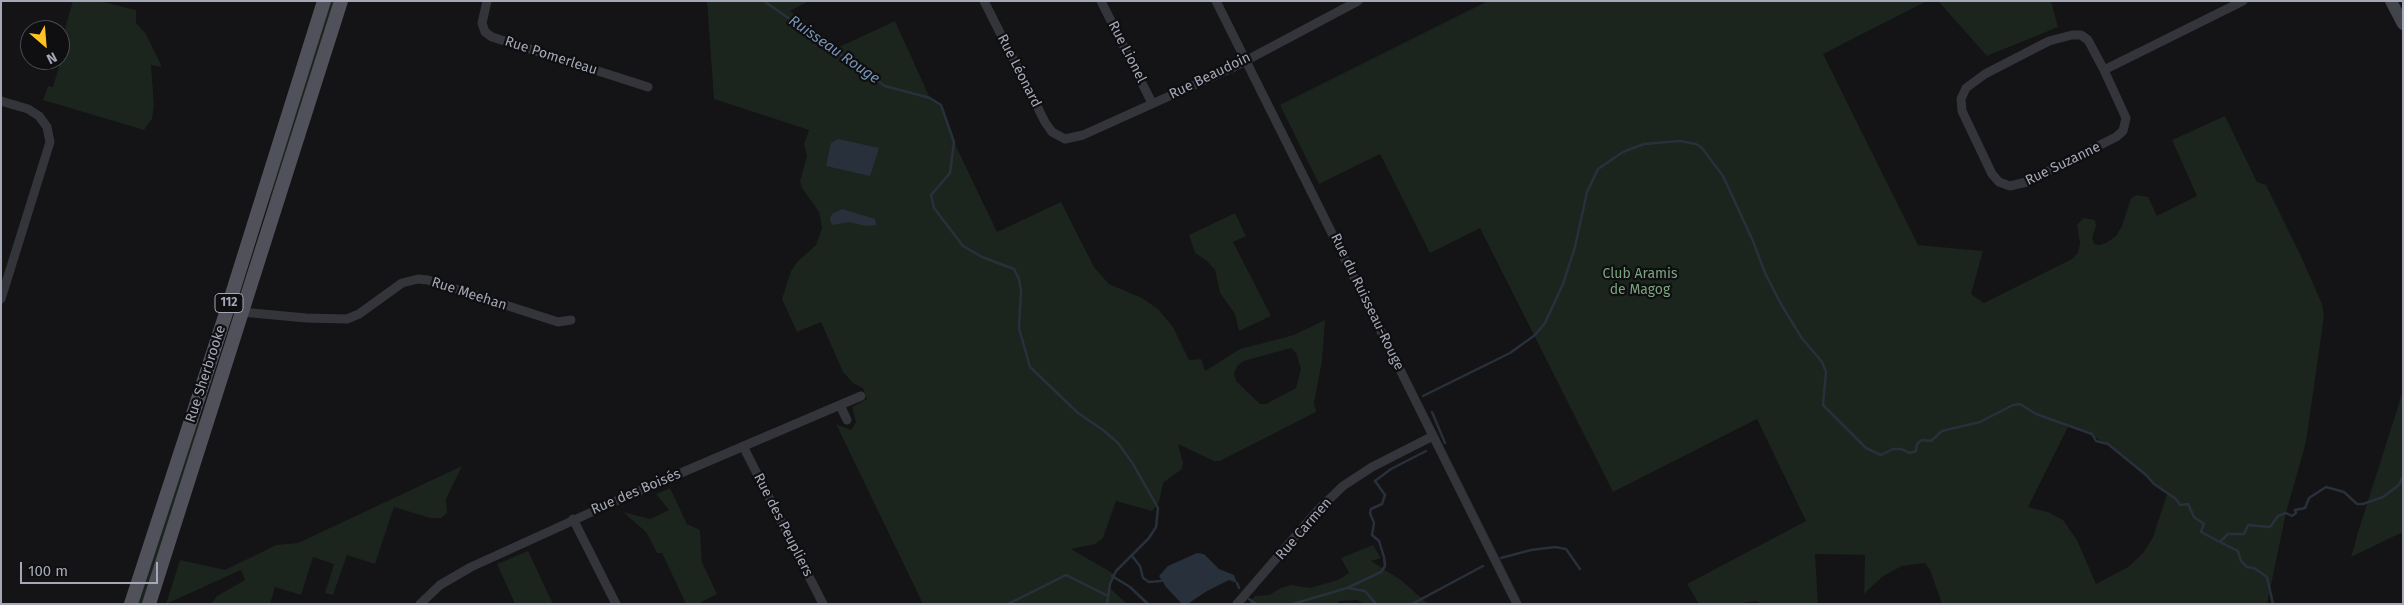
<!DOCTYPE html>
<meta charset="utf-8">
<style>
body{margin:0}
#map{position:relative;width:2404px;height:605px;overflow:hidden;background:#141316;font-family:"Fira Sans",sans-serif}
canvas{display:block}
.frame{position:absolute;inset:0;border:2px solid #a4a8b7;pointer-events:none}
.north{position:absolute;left:20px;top:20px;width:50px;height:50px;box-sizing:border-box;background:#0f0e10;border:1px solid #4b4c53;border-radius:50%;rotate:153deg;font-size:14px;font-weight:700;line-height:20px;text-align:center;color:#a4a8b7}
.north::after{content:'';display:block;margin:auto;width:18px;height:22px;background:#ffc222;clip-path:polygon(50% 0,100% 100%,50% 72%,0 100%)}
.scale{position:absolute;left:20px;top:562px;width:138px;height:22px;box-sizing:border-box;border:2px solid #a4a8b7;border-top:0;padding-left:6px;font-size:15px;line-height:18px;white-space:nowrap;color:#a4a8b7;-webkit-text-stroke:4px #0f0e10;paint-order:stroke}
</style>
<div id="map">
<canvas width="2404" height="605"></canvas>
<div class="frame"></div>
<div class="north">N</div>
<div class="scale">100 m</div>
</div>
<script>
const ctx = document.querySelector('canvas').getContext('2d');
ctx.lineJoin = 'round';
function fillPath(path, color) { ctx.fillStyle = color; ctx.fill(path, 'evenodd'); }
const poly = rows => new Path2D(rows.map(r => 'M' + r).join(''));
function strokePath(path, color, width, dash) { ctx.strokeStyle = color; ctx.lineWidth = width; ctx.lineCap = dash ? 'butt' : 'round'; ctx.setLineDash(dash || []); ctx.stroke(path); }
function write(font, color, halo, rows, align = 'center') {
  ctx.font = font + ' "Fira Sans",sans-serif'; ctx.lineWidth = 4.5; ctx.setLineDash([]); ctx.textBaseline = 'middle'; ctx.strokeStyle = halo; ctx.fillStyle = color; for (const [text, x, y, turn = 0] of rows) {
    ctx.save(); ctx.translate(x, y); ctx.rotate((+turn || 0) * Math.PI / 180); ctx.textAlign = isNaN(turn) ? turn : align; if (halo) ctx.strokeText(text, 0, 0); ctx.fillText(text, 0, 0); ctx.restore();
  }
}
fillPath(poly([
 [73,1,99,1,136,10,136,23,146,34,162,67,151,65,154,105,152,119,144,130,43,100,48,86,53,87,63,53,60,52,60,45],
 [330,1,334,1,272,204,269,203,276,173],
 [707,1,809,1,790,11,839,47,895,21,930,98,936,100,943,110,954,142,997,232,1061,202,1094,267,1109,284,1142,298,1158,309,1173,327,1189,360,1201,359,1205,371,1240,349,1294,335,1325,320,1322,361,1314,403,1316,412,1220,461,1214,461,1178,444,1183,463,1182,469,1163,483,1159,502,1152,511,1116,501,1103,538,1095,544,1071,549,1114,574,1109,587,1127,604,923,604,836,424,851,430,856,422,852,407,867,399,863,388,853,383,843,372,821,322,797,332,782,299,791,271,798,261,816,245,822,228,819,212,802,188,800,181,807,156,804,144,809,130,714,99],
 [1291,348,1296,353,1301,369,1296,388,1266,404,1260,404,1236,381,1234,373,1238,365,1244,361],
 [1488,1,1927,1,1823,54,1918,245,1983,251,1971,294,1984,303,2072,259,2078,253,2080,243,2077,225,2083,218,2095,220,2096,226,2092,238,2094,244,2099,245,2106,243,2116,236,2122,226,2131,198,2137,195,2148,197,2157,216,2197,196,2172,140,2225,116,2257,182,2266,185,2300,254,2322,304,2324,316,2306,442,2286,513,2267,604,1942,604,1930,570,1925,563,1902,566,1883,576,1864,594,1865,555,1815,554,1818,604,1761,604,1757,601,1733,604,1699,604,1687,584,1806,521,1757,419,1613,492,1480,228,1430,253,1380,154,1319,184,1280,105],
 [2069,425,2090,434,2118,452,2167,494,2153,537,2143,553,2128,567,2096,584,2077,540,2063,520,2048,512,2028,507],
 [1938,1,2051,1,2058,27,1987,56],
 [1235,213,1246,236,1233,242,1271,316,1239,331,1235,314,1220,293,1215,270,1206,260,1195,253,1189,235],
 [2403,391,2403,532,2351,557,2359,529],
 [197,420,200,421,143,604,137,604],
 [462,466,446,499,447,513,441,518,430,518,394,507,375,564,347,555,333,595,325,593,334,564,313,557,301,595,275,587,270,604,211,604,217,596,245,580,241,570,166,604,180,560,225,570,276,545,298,543],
 [670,488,687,524,700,530,702,562,717,594,698,604,686,604,662,553,657,553,646,532,623,512,650,519,669,510,656,494],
 [1373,545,1381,558,1371,561,1401,580,1428,604,1363,604,1358,600,1339,601,1336,604,1248,604,1255,596,1269,595,1281,588,1291,585,1310,588,1338,580,1349,573,1341,558],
 [528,551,553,604,515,604,497,564]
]), '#1b241d');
fillPath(poly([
 [838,139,879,148,870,176,826,166,831,143],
 [842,209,875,219,876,225,866,226,849,222,832,225,830,219,832,214],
 [1197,553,1204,554,1219,569,1234,575,1237,583,1229,580,1207,591,1189,603,1182,604,1166,587,1159,576,1168,566]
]), '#28313b');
strokePath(poly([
 [764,1,885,86,930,98,941,105,954,142,950,173,931,195,934,208,963,246,982,257,1014,269,1019,279,1021,291,1019,328,1030,367,1078,413,1103,430,1118,443,1133,464,1158,508,1156,527,1149,538,1116,571,1110,584,1107,604],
 [1423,396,1510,353,1535,335,1545,323,1563,284,1575,247,1587,192,1598,169,1623,152,1644,144,1680,141,1696,144,1702,148,1723,176,1753,241,1765,273,1781,304,1801,337,1822,362,1826,372,1823,405,1866,448,1881,455,1893,449,1901,449,1910,453,1916,451,1917,444,1922,440,1931,441,1942,431,1980,422,2013,405,2020,404,2036,414,2092,434,2096,441,2108,444,2146,475,2154,484,2176,499,2180,505,2188,504,2194,517,2204,524,2201,532,2220,542,2228,534,2244,534,2248,525,2270,527,2278,516,2286,513,2292,516,2296,513,2295,510,2305,508,2309,498,2326,487,2344,492,2357,504,2363,504,2383,497,2399,485,2403,476],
 [1432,412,1445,443],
 [2220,542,2238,551,2241,561,2247,567,2254,568,2267,577,2273,604],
 [1132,556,1140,566,1143,578,1149,582,1161,581],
 [1501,558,1531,550,1555,547,1566,549,1580,569],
 [1112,576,1130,587,1148,604],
 [1237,583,1239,588],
 [1348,588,1365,591,1376,604],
 [1249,599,1256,604],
 [1008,604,1066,575,1108,596],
 [1293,604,1347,588,1381,572,1385,566,1384,557,1379,541,1372,535,1374,523,1370,513,1371,509,1382,504,1385,495,1375,481,1391,469,1426,451],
 [1412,604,1483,566]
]), '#28313b', 2.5);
strokePath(poly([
 [487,1,482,23,485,32,492,37,648,87],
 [984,1,1045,122,1052,132,1065,139,1083,135,1234,67,1358,1],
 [1101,1,1152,103],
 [1216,1,1517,604],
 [2104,70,2088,40,2081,35,2072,35,2049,41,1985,74,1966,88,1961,99,1962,111,1992,174,1999,182,2010,186,2027,182,2116,137,2123,131,2126,118,2104,70,2243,1],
 [1,101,28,109,39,116,47,127,50,142,1,299],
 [228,307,242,312,306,318,347,319,359,314,402,283,418,279,428,280,558,322,571,320],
 [840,405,847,420],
 [743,446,823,604],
 [573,519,616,604],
 [420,604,440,585,471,567,627,496,861,396],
 [1237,604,1318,510,1343,486,1372,467,1433,436]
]), '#34353b', 9);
strokePath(poly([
 [2391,1,2403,24]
]), '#42444b', 12);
strokePath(poly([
 [131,604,228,307,324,1],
 [149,604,341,1]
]), '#50515a', 14);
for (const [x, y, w] of [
 [229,303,28]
]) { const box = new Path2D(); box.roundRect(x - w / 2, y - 9.5, w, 19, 4); ctx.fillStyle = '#0f0e10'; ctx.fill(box); strokePath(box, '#a4a8b7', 1); }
write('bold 12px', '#a4a8b7', null, [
 ["112",229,303]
]);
write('14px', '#a4a8b7', '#0f0e10', [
 ["Rue Lionel",1127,52,63],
 ["Rue Pomerleau",551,56,18],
 ["Rue Léonard",1019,71,63],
 ["Rue Beaudoin",1210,76,-26],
 ["Rue Suzanne",2063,164,-26],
 ["Rue Meehan",469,294,18],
 ["Rue du Ruisseau-Rouge",1367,302,64],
 ["Rue Sherbrooke",206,374,-72],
 ["Rue des Boisés",636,492,-23],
 ["Rue des Peupliers",783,525,63],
 ["Rue Carmen",1304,529,-49]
]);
write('14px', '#79a47e', '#0f0e10', [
 ["Club Aramis",1640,274],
 ["de Magog",1640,290]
]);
write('italic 15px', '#7795b6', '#0f0e10', [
 ["Ruisseau Rouge",834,50,35]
]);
</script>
